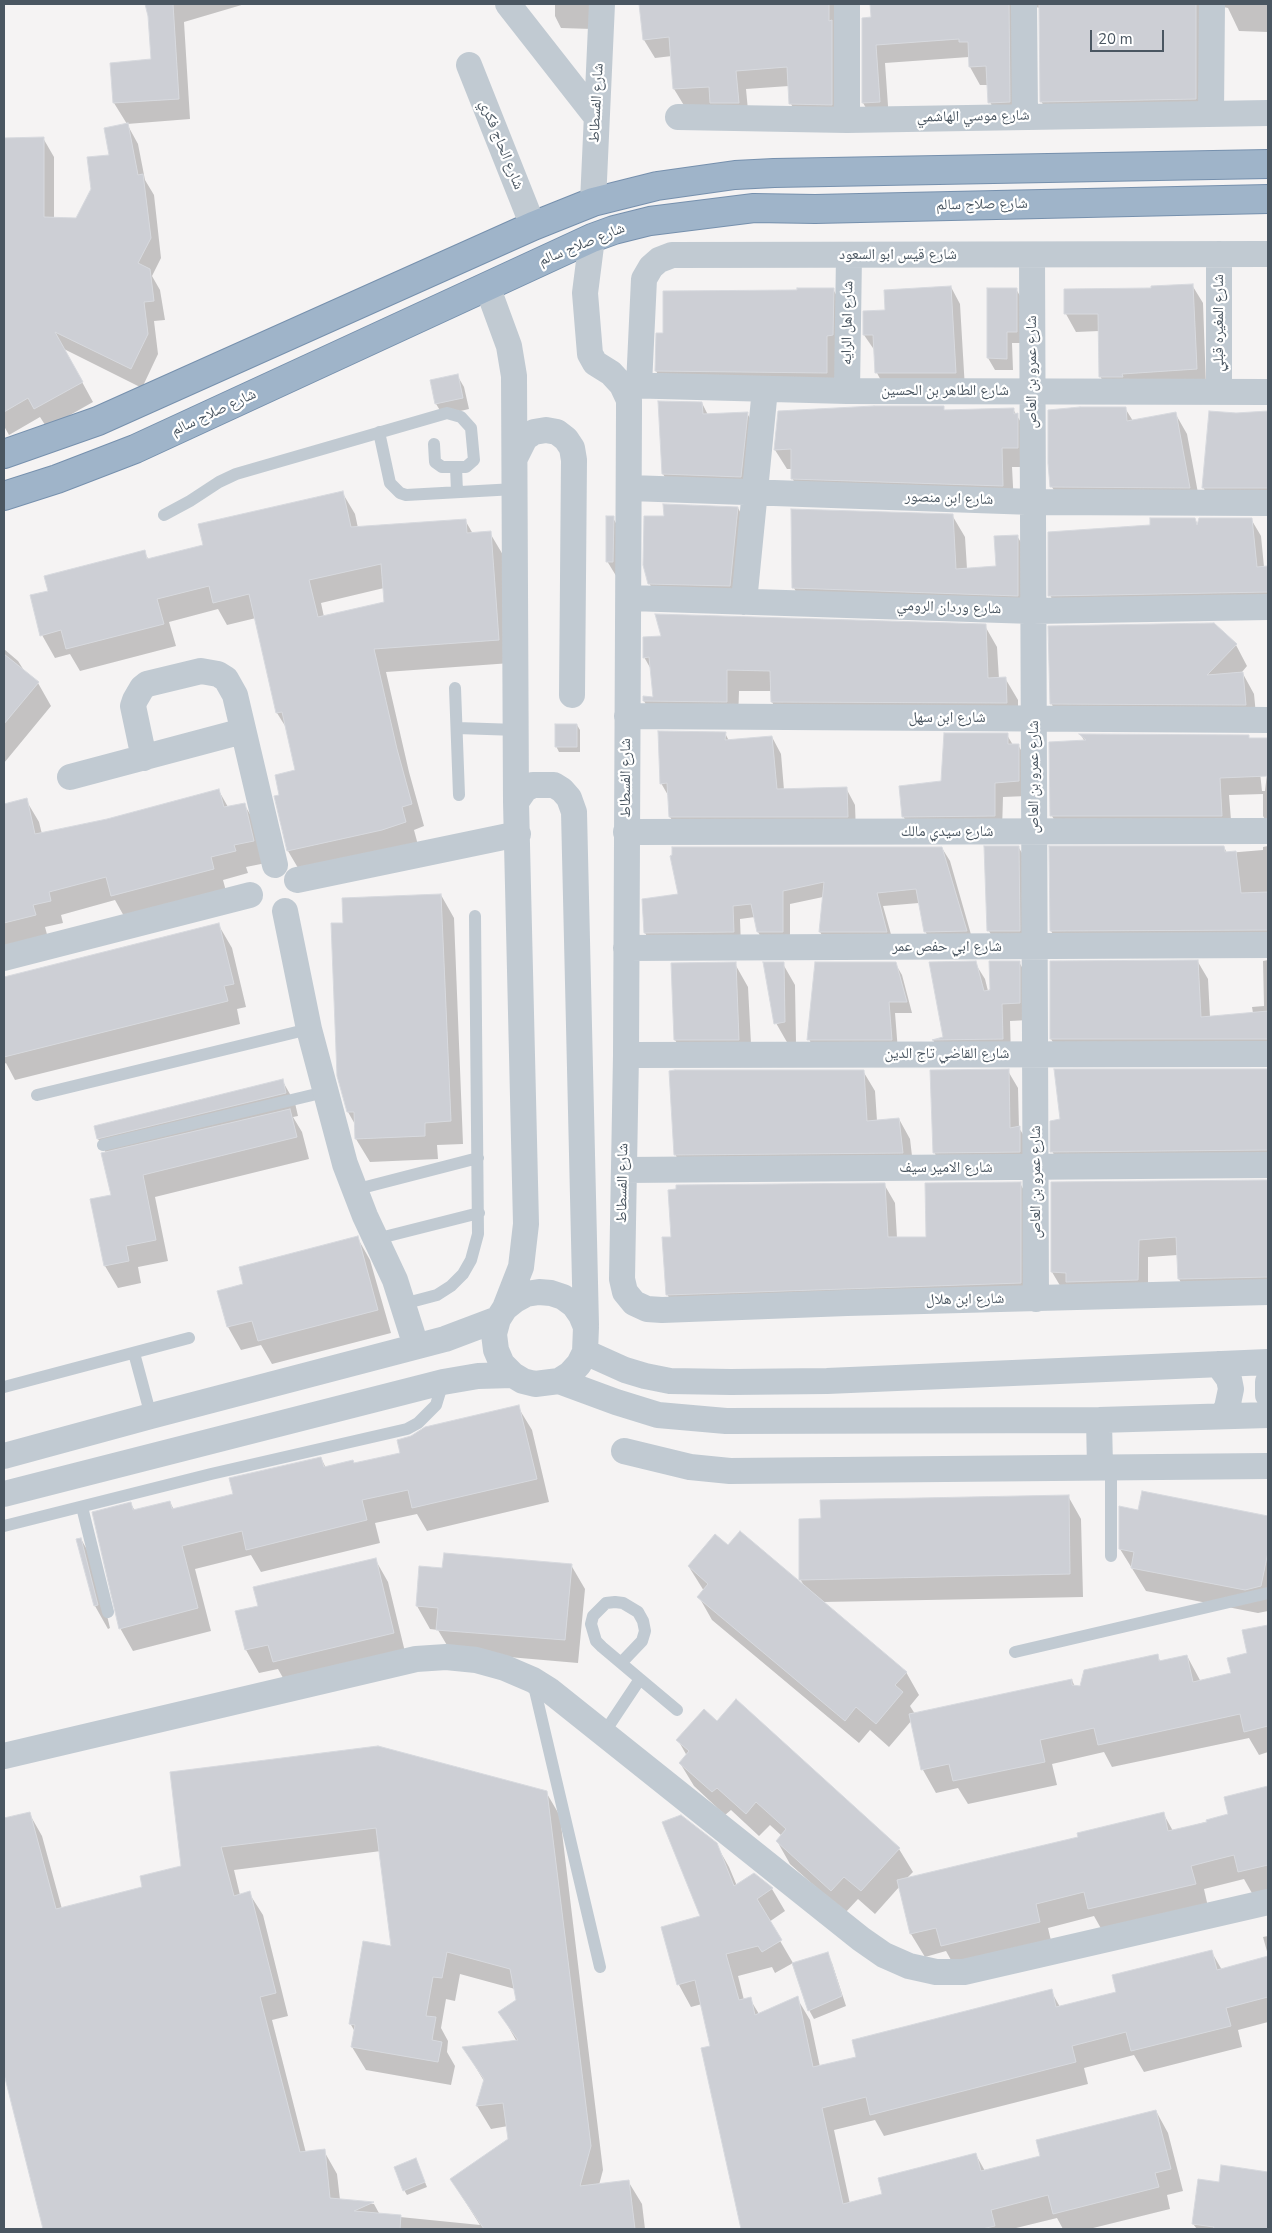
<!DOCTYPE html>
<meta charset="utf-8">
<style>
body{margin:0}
#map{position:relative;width:1272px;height:2233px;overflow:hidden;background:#f5f3f3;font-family:"Nunito Sans",sans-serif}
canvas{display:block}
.frame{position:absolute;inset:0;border:5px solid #4a5661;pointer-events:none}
.scale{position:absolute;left:1090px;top:30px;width:74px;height:22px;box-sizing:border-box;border:2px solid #4a5661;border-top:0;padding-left:6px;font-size:15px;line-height:18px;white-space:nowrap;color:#4a5661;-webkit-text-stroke:4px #fff;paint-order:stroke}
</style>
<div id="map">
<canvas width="1272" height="2233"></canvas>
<div class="frame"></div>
<div class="scale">20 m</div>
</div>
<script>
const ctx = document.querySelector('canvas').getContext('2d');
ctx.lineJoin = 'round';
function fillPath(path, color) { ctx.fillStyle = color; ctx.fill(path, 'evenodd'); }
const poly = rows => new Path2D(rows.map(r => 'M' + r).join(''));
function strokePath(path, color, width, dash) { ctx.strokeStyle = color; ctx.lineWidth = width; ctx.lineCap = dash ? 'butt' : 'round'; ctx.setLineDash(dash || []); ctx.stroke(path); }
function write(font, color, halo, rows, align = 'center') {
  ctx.font = font + ' "Nunito Sans","Noto Naskh Arabic",sans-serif'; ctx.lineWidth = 4.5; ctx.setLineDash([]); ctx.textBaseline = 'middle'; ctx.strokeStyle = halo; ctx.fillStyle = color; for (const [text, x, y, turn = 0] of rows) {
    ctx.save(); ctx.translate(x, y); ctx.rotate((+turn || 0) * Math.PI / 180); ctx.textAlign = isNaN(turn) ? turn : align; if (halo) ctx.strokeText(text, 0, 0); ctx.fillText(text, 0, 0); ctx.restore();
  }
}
fillPath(poly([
 [146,4,245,4,184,22,190,119,127,124,138,144,145,180,154,195,161,258,152,276,160,290,165,320,154,321,158,354,142,388,64,349,93,402,47,428,40,417,9,435,4,426,4,139,43,138,54,157,54,219,77,220,127,124,114,103,111,64,153,60,150,16],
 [555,4,589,4,592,29,561,28,555,16],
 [640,4,838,4,842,123,801,122,791,104,789,86,746,89,749,121,685,107,674,89,672,56,655,58,644,40],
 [871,4,1268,4,1268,32,1239,31,1228,8,1223,7,1206,117,1052,120,1041,101,1040,8,1035,7,1020,120,1000,121,990,102,989,85,980,85,970,67,969,57,885,63,889,120,874,121,863,103,872,18],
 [1192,285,1203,303,1206,386,1110,394,1100,376,1099,331,1076,332,1066,314,1065,290,1153,289],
 [951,287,960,304,965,389,886,390,877,373,875,351,864,335,887,311],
 [833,289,845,311,839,395,668,392,656,371,664,334,664,293],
 [988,289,1016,289,1023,301,1023,343,1012,343,1013,370,995,370,988,358],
 [457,375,464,387,469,409,443,415,436,404],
 [702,403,708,415,747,413,757,431,751,494,673,491,663,474],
 [943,407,945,412,1013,409,1028,434,1028,467,1012,467,1014,505,804,498,792,478,792,469,787,469,775,450],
 [1125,408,1133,421,1175,413,1187,434,1201,509,1064,508,1052,487],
 [1268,413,1268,505,1213,505,1203,487,1236,414],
 [342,492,355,514,358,528,465,520,473,534,490,533,503,555,511,663,386,672,409,772,424,826,414,830,418,845,301,873,288,851,276,797,281,796,296,771,287,729,277,713,256,618,227,625,218,609,169,622,176,646,80,671,70,654,55,658,42,635,50,592,144,552,149,560,205,546],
 [384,588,385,603,324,617,321,603],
 [738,508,746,523,738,601,658,598,649,583,665,517],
 [952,515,965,537,967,569,997,567,1017,536,1030,557,1030,617,806,610,794,588],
 [613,518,623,535,618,579,607,561],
 [1195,519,1198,525,1251,519,1261,536,1264,567,1268,567,1268,609,1059,613,1050,595,1151,527],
 [985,626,997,647,999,679,1005,678,1018,700,1018,724,784,723,772,702,772,691,739,691,738,722,656,722,644,701,654,698,652,671,644,657,662,637],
 [1236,645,1247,666,1242,672,1254,694,1257,725,1063,724,1051,703],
 [4,649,18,661,25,672,38,683,51,706,4,763],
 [577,725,580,730,580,752,559,752,556,746],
 [725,733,729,741,772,737,781,754,784,790,846,788,855,805,856,833,680,833,670,817,669,797,661,783],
 [1007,735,1013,745,1018,745,1027,760,1027,796,1003,797,1002,831,912,831,903,816,942,782],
 [1081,735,1248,736,1258,754,1262,791,1265,791,1268,765,1268,825,1263,816,1263,794,1229,795,1232,833,1062,833,1052,816,1085,742],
 [219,791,228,807,244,804,257,826,266,863,246,867,248,873,223,880,226,891,125,918,115,900,61,915,63,923,45,927,48,938,4,948,4,805,26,800,39,822,42,834,107,820],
 [1268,846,1268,947,1061,948,1051,931,1224,847,1227,853,1263,850,1263,847],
 [942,848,950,861,974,945,933,945,925,931,919,903,883,906,894,945,828,945,820,932,823,897,790,904,790,945,766,946,758,932,755,917,740,919,741,946,653,946,645,933,643,900],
 [1019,848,1029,865,1029,948,999,948,989,931],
 [441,895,454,918,463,1144,437,1145,438,1159,370,1162,356,1139,356,1126,348,1112,344,924],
 [218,924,232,948,246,1007,237,1009,240,1024,15,1080,6,1063,4,1064,4,978],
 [1268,960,1268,1056,1061,1056,1051,1039,1198,962,1208,979,1210,1017,1253,1013,1252,1007,1264,1006,1263,961],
 [1019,962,1029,979,1029,1020,1010,1021,1011,1056,942,1056,933,1040,945,1038,975,963,985,979,988,991],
 [895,963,902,975,912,1013,895,1013,898,1051,815,1051,809,1039],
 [735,964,748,987,752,1063,689,1063,675,1040],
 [783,964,795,985,796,1043,788,1044,776,1023],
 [1268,1070,1268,1167,1062,1169,1052,1151,1062,1120,1055,1071],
 [863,1071,875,1091,877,1121,899,1119,910,1139,914,1173,687,1175,675,1154],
 [1008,1071,1018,1088,1019,1128,1030,1145,1030,1169,944,1170,934,1152],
 [282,1080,295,1103,298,1116,293,1117,302,1132,309,1159,155,1197,168,1261,138,1267,141,1283,118,1288,105,1266,92,1200,113,1195,106,1153,98,1139,95,1127],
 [1268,1181,1268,1294,1189,1296,1179,1279,1178,1255,1148,1257,1148,1297,1062,1289,1052,1272,1052,1183],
 [1020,1183,1030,1202,1031,1302,678,1313,667,1294,672,1238,884,1184,895,1203,897,1238,927,1239],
 [357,1237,370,1260,391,1333,272,1364,261,1345,241,1350,228,1327,219,1292,245,1285],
 [518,1407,532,1430,549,1502,427,1531,417,1514,375,1523,380,1543,261,1572,251,1555,195,1569,211,1631,133,1651,120,1628,131,1504,135,1511,170,1502,174,1510,234,1495,321,1458,326,1468,354,1465,402,1453],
 [1068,1496,1081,1519,1083,1597,823,1602,906,1672,919,1695,910,1706,915,1714,1072,1680,1075,1687,1081,1687,1157,1656,1161,1662,1187,1656,1201,1682,1232,1674,1249,1654,1244,1631,1268,1626,1268,1752,1259,1755,1249,1738,1112,1767,1104,1752,1052,1764,1057,1785,968,1804,958,1788,936,1793,923,1770,912,1720,889,1747,870,1730,859,1743,712,1620,699,1597,704,1591,689,1567,728,1547,805,1587,800,1579],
 [1139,1511,1268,1517,1268,1611,1258,1613,1146,1591,1120,1549],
 [81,1539,94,1562,110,1628,108,1629,95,1606],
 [375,1559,388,1582,406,1656,287,1685,278,1669,259,1673,246,1650,237,1612,260,1606],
 [571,1565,585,1589,578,1663,451,1652,438,1630,430,1629,417,1606,444,1569],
 [717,1722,899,1849,913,1872,905,1880,1079,1838,1163,1813,1173,1831,1230,1815,1225,1798,1268,1788,1268,1891,1253,1895,1244,1879,1204,1889,1208,1907,1103,1932,1094,1916,1048,1928,1052,1945,956,1969,946,1951,925,1957,911,1934,900,1886,875,1914,858,1899,845,1913,790,1864,777,1841,782,1836,770,1825,759,1836,731,1810,725,1815,694,1786,680,1763,687,1756,678,1740],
 [171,1773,546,1792,560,1816,603,2170,599,2185,628,2181,642,2204,645,2229,44,2229,4,2069,4,1820,29,1813,42,1836,62,1909,144,1888,183,1867],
 [381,1851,392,1948,350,2023,355,2032,352,2047,366,2070,451,2085,455,2066,447,2052,448,2041,441,2028,446,1999,455,2001,460,1974,515,1989,517,2000,500,2012,517,2042,464,2048,484,2081,477,2106,491,2129,508,2126,509,2139,451,2179,480,2225,380,2215,374,2204,340,2200,337,2174,324,2151,306,2153,272,2020,288,2016,263,1915,249,1893,240,1895,234,1870],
 [716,1844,729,1867,737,1886,754,1874,772,1889,785,1911,769,1922,793,1963,775,1973,772,1967,738,1976,744,2000,750,1999,759,2014,797,1998,810,2020,820,2067,857,2058,1051,1991,1060,2007,1117,1993,1211,1951,1222,1970,1268,1957,1268,2022,1238,2030,1242,2047,1144,2072,1134,2055,1084,2068,1088,2084,884,2136,875,2120,834,2130,850,2204,883,2195,976,2155,985,2171,1042,2157,1156,2111,1168,2133,1183,2191,1167,2195,1170,2209,1089,2229,1063,2229,1057,2218,1012,2229,742,2229,702,2049,711,2047,702,2004,691,2007,679,1985,663,1928,702,1917],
 [1268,1936,1268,1955,1263,1937],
 [827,1954,832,1963,846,2006,814,2019,809,2010],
 [418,2165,427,2187,407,2195,404,2190],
 [1222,2166,1268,2173,1268,2229,1197,2229,1193,2224,1220,2184]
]), '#0003');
const building = poly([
 [145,4,173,4,179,99,113,103,110,63,151,59,148,16,145,4],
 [639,4,829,4,829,21,832,20,832,105,789,104,787,67,736,71,739,103,710,103,709,87,673,89,669,37,643,40,639,4],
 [870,4,1009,4,1010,102,988,103,986,66,969,67,968,42,959,42,959,39,876,45,880,102,862,103,862,18,871,17,870,4],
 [1039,4,1196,4,1196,99,1040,102,1039,4],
 [128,123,138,175,143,174,151,238,138,263,150,269,154,301,144,302,148,334,131,369,55,332,83,382,34,409,28,398,4,412,4,138,44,137,44,217,76,218,91,189,87,157,109,155,104,128,128,123],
 [1193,284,1197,369,1122,374,1123,377,1099,377,1098,314,1064,314,1064,289,1151,288,1151,286,1193,284],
 [951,286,956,373,875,373,873,335,863,335,863,311,885,310,884,290,951,286],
 [797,288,834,288,833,335,827,336,827,373,655,371,656,333,663,333,663,291,797,290,797,288],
 [987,288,1017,288,1017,332,1007,332,1007,359,987,358,987,288],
 [458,374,463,398,435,404,430,380,458,374],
 [658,401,702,402,703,414,748,412,741,477,662,474,658,401],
 [874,406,944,406,944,410,1014,408,1014,414,1018,413,1018,448,1002,448,1003,486,791,479,791,449,774,450,778,411,874,406],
 [1080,407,1126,407,1127,421,1176,412,1190,488,1050,487,1048,463,1048,410,1080,407],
 [1209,411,1236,413,1268,411,1268,488,1202,488,1209,411],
 [343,491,351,527,466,519,467,533,491,531,499,640,374,649,397,749,412,804,402,807,406,822,382,830,287,851,274,796,279,795,275,775,295,770,282,712,276,713,249,594,213,603,209,586,157,599,164,624,66,649,61,630,40,636,30,595,48,591,44,576,145,550,147,559,203,545,198,524,343,491],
 [381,564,384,602,318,617,309,580,381,564],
 [663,504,738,507,730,586,648,584,643,565,644,516,664,516,663,504],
 [791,509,953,514,956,569,996,566,994,536,1018,535,1018,596,792,588,791,509],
 [606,516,614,516,613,562,606,562,606,516],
 [1150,518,1195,518,1197,525,1199,518,1252,518,1257,567,1268,566,1268,592,1048,596,1048,532,1150,525,1150,518],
 [655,614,986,624,988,678,1006,677,1007,703,771,702,770,671,727,670,727,702,643,701,643,696,653,697,649,657,643,658,643,637,661,636,655,614],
 [1214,623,1237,644,1207,675,1243,672,1246,705,1050,704,1048,626,1214,623],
 [4,654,39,682,4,724,4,654],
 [555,724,577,724,577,747,555,747,555,724],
 [658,731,726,732,725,740,772,736,777,789,847,787,848,817,669,817,667,783,660,784,658,731],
 [944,733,1008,733,1008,744,1019,744,1019,781,995,783,995,816,902,817,899,786,941,781,944,733],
 [1079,734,1249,735,1249,738,1268,738,1268,776,1220,778,1222,816,1050,816,1049,742,1086,740,1079,734],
 [219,789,224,807,245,803,254,841,234,845,236,851,211,857,214,869,111,896,106,877,49,892,51,901,33,905,36,915,4,923,4,804,27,798,35,834,107,819,219,789],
 [984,846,1019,846,1020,931,987,931,984,846],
 [1049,846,1224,846,1225,852,1236,851,1241,893,1268,892,1268,930,1050,931,1049,846],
 [672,847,942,847,967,931,924,932,916,889,877,893,887,932,819,932,824,882,783,891,783,932,757,932,751,904,733,906,734,932,644,933,642,899,678,894,670,856,672,855,672,847],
 [441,894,451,1121,425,1123,425,1136,355,1139,354,1112,347,1112,337,1076,331,923,343,923,342,898,441,894],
 [219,923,234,984,224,986,228,1001,4,1057,4,977,219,923],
 [1198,960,1201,1017,1268,1011,1268,1039,1050,1039,1050,961,1198,960],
 [976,961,984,991,990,990,989,961,1020,961,1020,1003,1002,1004,1003,1039,932,1040,943,1037,929,962,976,961],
 [736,962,739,1040,674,1040,671,963,736,962],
 [763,962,784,962,785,1022,774,1024,763,962],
 [815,962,896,962,907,1002,889,1002,892,1040,807,1040,815,962],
 [1009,1069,1010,1128,1020,1126,1020,1152,933,1153,930,1070,1009,1069],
 [1054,1069,1268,1069,1268,1150,1050,1152,1050,1121,1060,1119,1054,1069],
 [675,1070,864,1070,867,1121,899,1118,903,1153,674,1155,669,1071,675,1070],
 [283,1079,286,1093,97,1139,94,1126,283,1079],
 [290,1109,297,1137,143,1175,156,1240,126,1246,129,1261,104,1266,90,1199,111,1195,101,1153,290,1109],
 [1268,1180,1268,1277,1178,1279,1176,1237,1139,1240,1138,1280,1066,1282,1066,1273,1051,1272,1051,1182,1268,1180],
 [1021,1182,1021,1283,666,1295,662,1237,671,1237,668,1190,676,1189,676,1185,885,1183,888,1237,926,1237,925,1183,1021,1182],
 [358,1236,378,1310,258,1341,252,1321,227,1327,217,1291,243,1284,239,1267,358,1236],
 [519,1405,537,1479,412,1508,408,1490,362,1500,367,1520,246,1550,242,1531,182,1546,198,1608,119,1629,92,1512,131,1502,133,1510,170,1501,172,1509,233,1494,229,1478,321,1457,324,1467,353,1460,354,1463,400,1453,397,1440,411,1436,425,1427,519,1405],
 [1142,1491,1268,1516,1268,1552,1261,1586,1245,1590,1131,1568,1134,1552,1119,1549,1119,1506,1138,1510,1142,1491],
 [1069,1495,1070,1574,799,1580,799,1519,821,1518,820,1500,1069,1495],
 [740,1531,907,1672,895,1685,903,1692,876,1724,856,1707,845,1721,697,1597,708,1584,688,1566,715,1534,728,1545,740,1531],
 [81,1538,98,1605,94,1606,76,1539,81,1538],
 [444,1553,572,1564,565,1640,436,1630,438,1608,416,1606,419,1566,442,1568,444,1553],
 [376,1558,394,1633,273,1662,268,1645,245,1650,235,1611,258,1606,253,1587,376,1558],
 [1268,1625,1268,1726,1244,1732,1240,1714,1098,1745,1094,1728,1040,1740,1045,1762,953,1781,949,1764,921,1770,909,1714,1072,1679,1072,1685,1080,1686,1084,1670,1158,1654,1159,1661,1187,1655,1193,1682,1231,1673,1227,1658,1247,1653,1242,1630,1268,1625],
 [736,1699,900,1848,861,1891,844,1877,831,1891,776,1841,786,1829,756,1802,746,1814,717,1788,712,1792,679,1763,689,1751,676,1740,704,1709,717,1721,736,1699],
 [378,1746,547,1791,591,2146,580,2186,629,2180,635,2229,484,2229,450,2179,508,2139,503,2103,476,2106,484,2079,462,2047,518,2040,498,2012,516,2000,510,1969,447,1952,442,1978,433,1977,426,2016,436,2017,432,2040,442,2042,438,2062,351,2047,355,2025,349,2024,363,1941,391,1946,376,1828,221,1847,234,1896,250,1891,276,1993,260,1997,300,2152,325,2149,330,2198,374,2202,354,2211,401,2215,400,2229,43,2229,4,2074,4,1818,30,1812,56,1909,142,1887,140,1876,181,1866,170,1772,378,1746],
 [1268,1786,1268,1865,1238,1872,1234,1855,1214,1860,1191,1866,1196,1884,1088,1909,1084,1892,1036,1904,1040,1922,941,1946,936,1928,910,1934,897,1880,1078,1837,1077,1833,1164,1812,1168,1831,1207,1822,1206,1820,1228,1814,1224,1797,1268,1786],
 [681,1815,717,1843,734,1886,754,1873,773,1888,757,1899,782,1940,762,1952,758,1946,726,1954,739,2000,751,1997,755,2015,798,1996,813,2067,856,2057,852,2040,1052,1989,1056,2007,1116,1992,1112,1975,1212,1950,1217,1970,1268,1956,1268,1997,1226,2008,1231,2026,1131,2051,1126,2032,1072,2046,1076,2062,870,2115,866,2097,822,2108,843,2204,882,2194,878,2178,976,2153,981,2171,1040,2156,1036,2140,1156,2110,1171,2169,1155,2173,1159,2187,1053,2214,1048,2195,991,2210,995,2226,982,2229,741,2229,701,2048,710,2046,695,1980,677,1985,661,1927,700,1916,662,1822,681,1815],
 [828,1952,842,1996,808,2011,792,1963,828,1952],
 [416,2158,425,2182,403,2191,394,2167,416,2158],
 [1221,2165,1268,2172,1268,2229,1213,2229,1214,2227,1192,2224,1198,2179,1219,2182,1221,2165]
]);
fillPath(building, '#cdcfd5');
strokePath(building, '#d7d9de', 1);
const trunk = poly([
 [4,454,98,421,533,226,593,202,657,186,735,175,774,173,1268,164],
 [4,496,57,479,135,449,592,238,614,230,650,221,754,208,815,209,1268,199]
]);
strokePath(trunk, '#7690ad', 30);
strokePath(poly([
 [379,432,390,483,400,493,406,495,515,489],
 [456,467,457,492],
 [164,515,190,501,219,482,236,474,447,413,461,417,471,428,474,460,466,467,442,467,435,462,434,444],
 [455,688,459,795],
 [457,728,517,730],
 [37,1095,309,1029],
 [103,1145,325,1092],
 [354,1190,478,1158],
 [376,1239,479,1213],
 [403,1304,437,1295,451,1286,463,1274,471,1260,478,1234,475,916],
 [134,1353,151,1416],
 [4,1387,189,1338],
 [1111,1467,1111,1556],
 [82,1507,108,1612],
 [4,1526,211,1474,407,1429,418,1423,436,1405,443,1382],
 [1015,1652,1268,1593],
 [621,1663,642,1641,645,1631,643,1621,638,1612,623,1603,615,1602,606,1603,593,1616,591,1624,596,1641,602,1647,640,1679,677,1710],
 [533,1682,600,1967],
 [604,1733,640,1679]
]), '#c1cad2', 12);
strokePath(poly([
 [508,4,595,115],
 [1024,4,1025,116],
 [469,65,533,226],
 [1211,113,1212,4],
 [678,117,847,120,1268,113],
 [847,120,847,4],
 [593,202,602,4],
 [592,238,585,293,590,354,595,363,611,373,622,385,629,400,629,411,626,1055,622,1279,625,1292,634,1303,647,1309,662,1310,847,1303,1268,1292],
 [1032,255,1036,1299],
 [487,286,509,346,514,376,516,802,526,1224,521,1267,505,1308],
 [622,385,847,391,1268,392],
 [639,385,644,279,651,267,659,260,672,255,1268,254],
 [847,391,849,255],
 [1219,392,1219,254],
 [515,458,525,438,534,432,546,430,557,432,566,439,572,448,574,460,572,695],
 [630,488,1033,502,1268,503],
 [630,598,1033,611,1268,607],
 [744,602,765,389],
 [627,716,1268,720],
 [144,758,133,706,135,700,142,688,147,684,201,671,218,674,226,679,235,695,275,865],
 [70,777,243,731],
 [516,802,525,789,533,785,554,785,562,790,569,798,574,812,586,1325],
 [626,832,1268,831],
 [297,880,518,834],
 [285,911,309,1029,345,1164,365,1216,395,1280,416,1346],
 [626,948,1268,945],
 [4,958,250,895],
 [626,1055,1268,1054],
 [624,1170,1268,1165],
 [585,1352,625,1370,645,1376,670,1381,731,1382,827,1381,1268,1362],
 [1218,1364,1229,1379,1231,1389,1227,1408,1221,1416],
 [559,1381,616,1402,658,1415,726,1421,1099,1420,1268,1415],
 [1268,1382,1268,1395],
 [1099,1420,1100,1467],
 [624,1451,690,1467,730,1471,1268,1466],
 [4,1456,151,1416,445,1339,498,1319,505,1308,515,1300,526,1294,539,1292,551,1293,563,1297,574,1305,581,1315,586,1327,585,1352,579,1364,570,1374,559,1381,535,1384,523,1381,513,1375,502,1364,496,1350,494,1334,498,1319],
 [4,1494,443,1382,478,1376,513,1375],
 [4,1756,416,1659,446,1657,476,1660,505,1668,533,1680,549,1690,861,1939,884,1955,909,1966,936,1972,964,1972,1268,1902]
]), '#c1cad2', 26);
strokePath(trunk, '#9fb4c9', 28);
write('15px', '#4a5661', '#fff', [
 ["شارع الفسطاط",597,103,-87],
 ["شارع موسي الهاشمي",973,117,-1],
 ["شارع الحاج فكري",501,145,68],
 ["شارع صلاح سالم",982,205,-1],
 ["شارع صلاح سالم",582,245,-22],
 ["شارع قيس ابو السعود",898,255],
 ["شارع اهل الرايه",848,323,-89],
 ["شارع المغيره قبلي",1219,323,-90],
 ["شارع عمرو بن العاص",1032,372,-90],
 ["شارع الطاهر بن الحسين",945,391],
 ["شارع صلاح سالم",214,413,-25],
 ["شارع ابن منصور",949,499,2],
 ["شارع وردان الرومي",949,608,2],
 ["شارع ابن سهل",947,718],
 ["شارع عمرو بن العاص",1034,777,-90],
 ["شارع الفسطاط",626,778,-90],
 ["شارع سيدي مالك",947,832],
 ["شارع ابي حفص عمر",947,947],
 ["شارع القاضي تاج الدين",947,1054],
 ["شارع الامير سيف",946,1168],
 ["شارع عمرو بن العاص",1036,1182,-90],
 ["شارع الفسطاط",623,1183,-89],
 ["شارع ابن هلال",965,1300,-1]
]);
</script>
